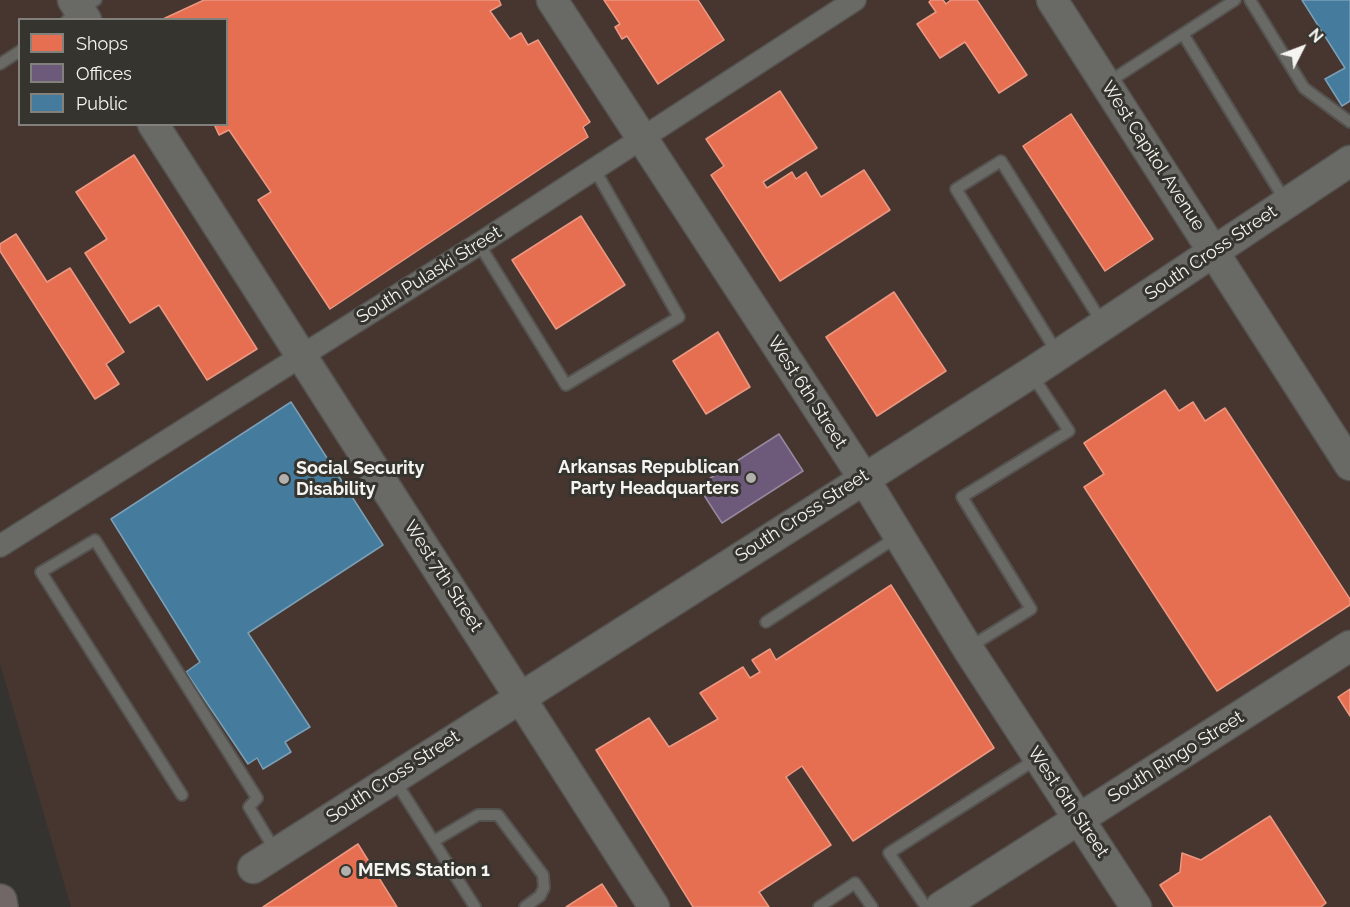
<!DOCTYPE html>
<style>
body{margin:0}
#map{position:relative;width:1350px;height:907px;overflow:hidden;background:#343330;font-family:Raleway,sans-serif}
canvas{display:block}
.legend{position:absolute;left:18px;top:18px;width:210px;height:108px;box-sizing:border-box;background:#36342e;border:2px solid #82817c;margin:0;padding:8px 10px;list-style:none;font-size:18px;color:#f5f4f0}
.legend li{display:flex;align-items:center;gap:12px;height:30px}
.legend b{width:30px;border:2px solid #82817c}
.north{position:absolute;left:1272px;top:18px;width:60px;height:60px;-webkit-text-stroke:4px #36342e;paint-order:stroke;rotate:48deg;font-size:16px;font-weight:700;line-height:24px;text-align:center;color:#f5f4f0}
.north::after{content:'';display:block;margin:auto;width:21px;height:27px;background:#f5f4f0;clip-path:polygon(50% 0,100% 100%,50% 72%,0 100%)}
</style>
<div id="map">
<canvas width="1350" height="907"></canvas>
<ul class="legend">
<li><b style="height:16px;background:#e76f51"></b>Shops</li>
<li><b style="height:16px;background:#6d597a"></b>Offices</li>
<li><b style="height:16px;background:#457b9d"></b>Public</li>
</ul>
<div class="north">N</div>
</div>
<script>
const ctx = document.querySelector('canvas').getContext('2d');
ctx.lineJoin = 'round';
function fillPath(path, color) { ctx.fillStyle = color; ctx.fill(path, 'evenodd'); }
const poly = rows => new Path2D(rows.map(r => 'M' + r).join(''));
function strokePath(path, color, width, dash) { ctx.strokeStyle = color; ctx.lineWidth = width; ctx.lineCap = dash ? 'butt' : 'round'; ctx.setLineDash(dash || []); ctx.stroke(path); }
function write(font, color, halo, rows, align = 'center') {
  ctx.font = font + ' Raleway,sans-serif'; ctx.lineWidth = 6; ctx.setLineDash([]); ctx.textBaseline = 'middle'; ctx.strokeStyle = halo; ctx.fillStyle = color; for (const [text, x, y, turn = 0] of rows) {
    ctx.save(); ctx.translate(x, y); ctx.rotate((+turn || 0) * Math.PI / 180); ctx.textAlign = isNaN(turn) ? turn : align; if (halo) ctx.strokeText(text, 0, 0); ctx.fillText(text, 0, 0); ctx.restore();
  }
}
fillPath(poly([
 [0,0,1350,0,1350,907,71,907,0,664],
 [20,20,226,20,226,124,20,124]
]), '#473630');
const shops = poly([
 [204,0,499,0,501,5,490,11,510,39,521,33,528,45,538,40,590,122,583,127,588,137,330,309,258,200,271,192,229,130,219,135,214,124,226,124,226,20,163,19,204,0],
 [604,0,698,0,724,40,658,84,627,36,622,39,615,27,620,24,604,0],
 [931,0,943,0,946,4,951,0,977,0,1027,75,999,93,965,42,940,58,917,24,936,12,929,2,931,0],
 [780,91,817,148,763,182,767,188,792,172,796,179,806,172,821,197,864,170,890,210,780,281,711,175,724,166,706,139,780,91],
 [1071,114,1153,239,1105,271,1023,146,1071,114],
 [134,155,257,349,207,380,159,305,130,323,85,253,107,239,76,192,134,155],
 [581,216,625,285,556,329,512,260,581,216],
 [16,234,47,282,70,268,124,352,106,364,119,384,95,399,0,251,0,244,16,234],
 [894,292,946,371,877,416,826,337,894,292],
 [718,332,750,387,706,414,673,361,718,332],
 [1165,390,1179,411,1193,402,1205,421,1225,408,1350,599,1350,605,1217,691,1084,487,1104,474,1084,443,1165,390],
 [891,585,994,748,853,841,802,766,786,777,831,845,759,892,769,907,693,907,596,750,649,718,669,747,718,719,700,693,743,667,750,678,760,672,752,660,770,649,776,660,891,585],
 [1350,689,1350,716,1338,697,1350,689],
 [1270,816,1326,903,1321,907,1174,907,1160,885,1180,872,1182,853,1201,860,1270,816],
 [358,844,397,907,263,907,358,844],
 [602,884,617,907,566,907,602,884]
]);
fillPath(shops, '#e76f51');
strokePath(shops, '#eb9781', 1.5);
const offices = poly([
 [779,434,803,471,722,523,698,486,779,434]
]);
fillPath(offices, '#6d597a');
strokePath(offices, '#96889d', 1.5);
const public = poly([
 [1302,0,1350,0,1350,101,1342,106,1325,79,1345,68,1302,0],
 [291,402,383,545,248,633,310,727,285,742,291,752,263,769,257,758,248,764,186,672,200,662,111,519,291,402]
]);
fillPath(public, '#457b9d');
strokePath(public, '#7a9fb6', 1.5);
const lane = poly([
 [1250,0,1304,88,1350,122],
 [67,20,96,0],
 [1183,34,1286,202],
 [0,64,20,51],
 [1107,83,1235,0],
 [479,244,566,385,679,317,595,170],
 [1058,354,956,189,1001,161,1103,324],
 [766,622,897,537],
 [968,648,1031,609,962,497,1069,431,1032,375],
 [394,779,475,907],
 [182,795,41,572,95,540,257,798,249,807,276,852],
 [434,841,478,815,498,815,543,875,544,888,540,896,525,907],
 [819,907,855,883,872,907],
 [926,907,889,853,1038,758]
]);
const street = poly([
 [0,546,479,244,855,0]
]);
const secondary = poly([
 [73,0,86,20],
 [552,0,863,477,968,649,1136,907],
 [1052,0,1350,465],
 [153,124,654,907],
 [253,868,1031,373,1350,161],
 [941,907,1350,646]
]);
const highway = poly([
 [0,901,1,907]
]);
strokePath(lane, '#545350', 14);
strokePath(street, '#545350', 24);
strokePath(secondary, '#545350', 33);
strokePath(highway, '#545350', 36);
strokePath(lane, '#696966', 10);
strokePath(street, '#696966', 21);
strokePath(secondary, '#696966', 30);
strokePath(highway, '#706766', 33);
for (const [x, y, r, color] of [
 [751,478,6,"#b1b0ad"],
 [284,479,6,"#b1b0ad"],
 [346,871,6,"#b1b0ad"]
]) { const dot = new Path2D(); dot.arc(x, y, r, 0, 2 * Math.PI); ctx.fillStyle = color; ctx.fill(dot); strokePath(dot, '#36342e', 2); }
write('18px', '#f5f4f0', '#36342e', [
 ["West Capitol Avenue",1153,156,57],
 ["South Cross Street",1211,253,-34],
 ["South Pulaski Street",429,275,-32],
 ["West 6th Street",807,392,57],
 ["South Cross Street",802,516,-33],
 ["West 7th Street",443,576,57],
 ["South Ringo Street",1176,757,-32],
 ["South Cross Street",393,777,-33],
 ["West 6th Street",1068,802,56]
]);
write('bold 18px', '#f5f4f0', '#36342e', [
 ["Arkansas Republican",739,468,"right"],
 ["Party Headquarters",739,489,"right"],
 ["Social Security",296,469],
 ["Disability",296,490],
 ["MEMS Station 1",358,871]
], 'left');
</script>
